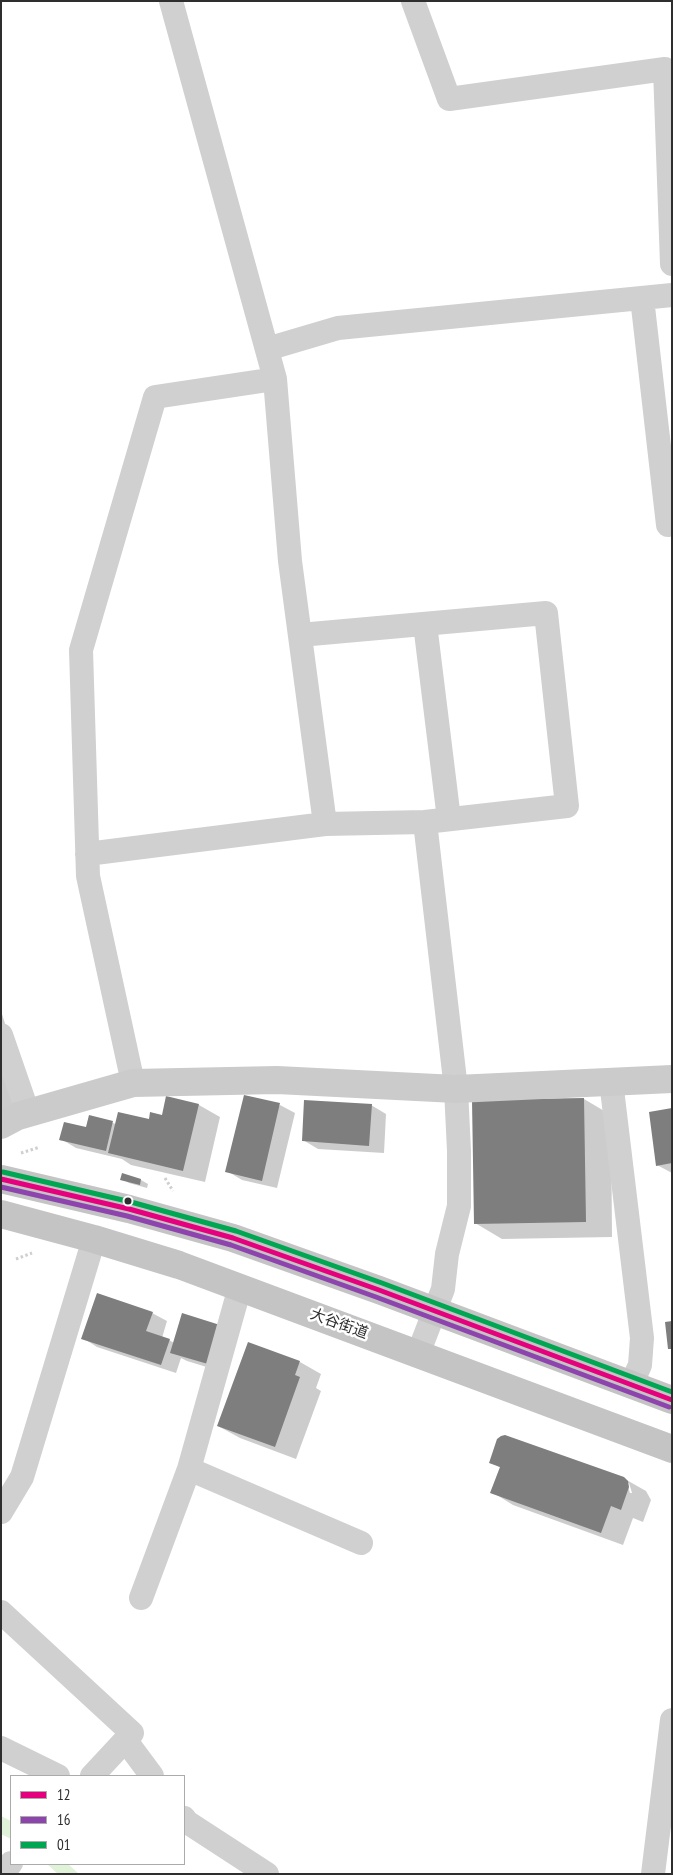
<!DOCTYPE html>
<meta charset="utf-8">
<style>
body{margin:0}
#map{position:relative;width:673px;height:1875px;overflow:hidden;background:#fff;font-family:"PT Sans Narrow",sans-serif}
canvas{display:block}
.frame{position:absolute;inset:0;border:2px solid #2e2e2e;pointer-events:none}
.legend{position:absolute;left:10px;top:1775px;width:175px;height:90px;box-sizing:border-box;background:#fff;border:1px solid #ababab;margin:0;padding:6px 9px;list-style:none;font-size:15px;color:#2e2e2e}
.legend li{display:flex;align-items:center;gap:10px;height:25px}
.legend b{width:25px;border:1px solid #ababab}
</style>
<div id="map">
<canvas width="673" height="1875"></canvas>
<div class="frame"></div>
<ul class="legend">
<li><b style="height:6px;background:#e5007d"></b>12</li>
<li><b style="height:6px;background:#8e44ad"></b>16</li>
<li><b style="height:6px;background:#00a651"></b>01</li>
</ul>
</div>
<script>
const ctx = document.querySelector('canvas').getContext('2d');
ctx.lineJoin = 'round';
function fillPath(path, color) { ctx.fillStyle = color; ctx.fill(path, 'evenodd'); }
const poly = rows => new Path2D(rows.map(r => 'M' + r).join(''));
function strokePath(path, color, width, dash) { ctx.strokeStyle = color; ctx.lineWidth = width; ctx.lineCap = dash ? 'butt' : 'round'; ctx.setLineDash(dash || []); ctx.stroke(path); }
function write(font, color, halo, rows, align = 'center') {
  ctx.font = font + ' "PT Sans Narrow","Noto Sans JP",sans-serif'; ctx.lineWidth = 5; ctx.setLineDash([]); ctx.textBaseline = 'middle'; ctx.strokeStyle = halo; ctx.fillStyle = color; for (const [text, x, y, turn = 0] of rows) {
    ctx.save(); ctx.translate(x, y); ctx.rotate((+turn || 0) * Math.PI / 180); ctx.textAlign = isNaN(turn) ? turn : align; if (halo) ctx.strokeText(text, 0, 0); ctx.fillText(text, 0, 0); ctx.restore();
  }
}
fillPath(poly([
 [1,1816,11,1821,11,1839,1,1834],
 [47,1864,68,1864,79,1874,58,1874]
]), '#e0f2d7');
fillPath(poly([
 [1,1011,30,1101,1,1110],
 [167,1097,199,1105,220,1117,205,1182,131,1165,122,1159,76,1148,61,1139,87,1129,90,1116,116,1124,150,1121,163,1116],
 [584,1099,611,1115,612,1237,502,1239,475,1223],
 [280,1105,295,1113,277,1188,242,1180,227,1171],
 [371,1105,386,1114,384,1153,318,1149,303,1140],
 [672,1109,672,1173,657,1165],
 [123,1175,141,1180,148,1184,147,1188,129,1183,122,1179],
 [152,1313,167,1321,162,1338,169,1340,223,1372,187,1361,181,1358,176,1373,97,1347,83,1338],
 [300,1362,321,1374,316,1388,321,1391,296,1459,240,1438,218,1426],
 [490,1462,623,1478,646,1491,651,1500,643,1522,633,1518,623,1545,513,1505,492,1492,501,1468],
 [627,1483,629,1483,632,1493,630,1493]
]), '#0003');
fillPath(poly([
 [244,1095,280,1103,262,1181,225,1172],
 [166,1096,199,1104,183,1171,108,1153,118,1112,149,1119,150,1112,162,1115],
 [584,1098,586,1222,474,1224,472,1100],
 [304,1100,372,1104,369,1146,302,1141],
 [672,1108,672,1163,656,1166,649,1112],
 [89,1115,113,1121,106,1151,59,1140,64,1122,86,1127],
 [122,1173,141,1179,140,1185,120,1180],
 [97,1293,153,1312,146,1331,170,1339,161,1365,81,1339],
 [182,1313,220,1325,208,1364,170,1353],
 [672,1321,672,1349,668,1349,665,1322],
 [248,1342,300,1361,295,1375,300,1377,275,1447,217,1426],
 [505,1435,624,1477,628,1481,629,1487,621,1510,611,1506,601,1533,490,1493,500,1467,489,1463,497,1439,501,1436]
]), '#7e7e7e');
strokePath(poly([
 [21,1153,40,1147],
 [165,1178,173,1191],
 [16,1259,32,1253]
]), '#cfcfcf', 3, [2.5, 2.5]);
strokePath(poly([
 [171,1,275,379,290,561,325,824,425,822,456,1089,459,1151,459,1206,447,1254,443,1289,418,1354],
 [413,1,449,99,665,69,672,264],
 [642,298,668,525],
 [267,349,338,328,672,295],
 [425,624,449,819],
 [300,635,546,613,567,806,425,822],
 [87,854,325,824],
 [1,1035,28,1113],
 [611,1081,642,1338,640,1365,631,1385],
 [133,1083,88,876,81,650,155,397,275,379],
 [189,1469,361,1543],
 [1,1512,22,1477,94,1239],
 [141,1598,189,1469,240,1287],
 [1,1612,132,1733,92,1776],
 [126,1741,152,1776],
 [1,1748,58,1776],
 [184,1818,187,1822,267,1874],
 [3,1874,11,1863],
 [653,1874,672,1720]
]), '#d0d0d0', 24);
strokePath(poly([
 [1,1125,18,1116,133,1083,277,1080,456,1089,672,1079]
]), '#cbcbcb', 28);
strokePath(poly([
 [1,1179,129,1209,233,1238,379,1290,672,1400],
 [1,1214,94,1239,179,1265,672,1449]
]), '#c4c4c4', 28);
strokePath(poly([
 [1,1179,129,1209,233,1238,379,1290,672,1400]
]), '#e5007d', 5);
strokePath(poly([
 [1,1187,127,1216,231,1245,376,1297,669,1407]
]), '#8e44ad', 5);
strokePath(poly([
 [3,1172,131,1202,236,1231,382,1283,672,1392]
]), '#00a651', 5);
for (const [x, y, r, color] of [
 [128,1201,4.5,"#2e2e2e"]
]) { const dot = new Path2D(); dot.arc(x, y, r, 0, 2 * Math.PI); ctx.fillStyle = color; ctx.fill(dot); strokePath(dot, '#fff', 2); }
write('15px', '#2e2e2e', '#fff', [
 ["大谷街道",339,1324,20]
]);
</script>
